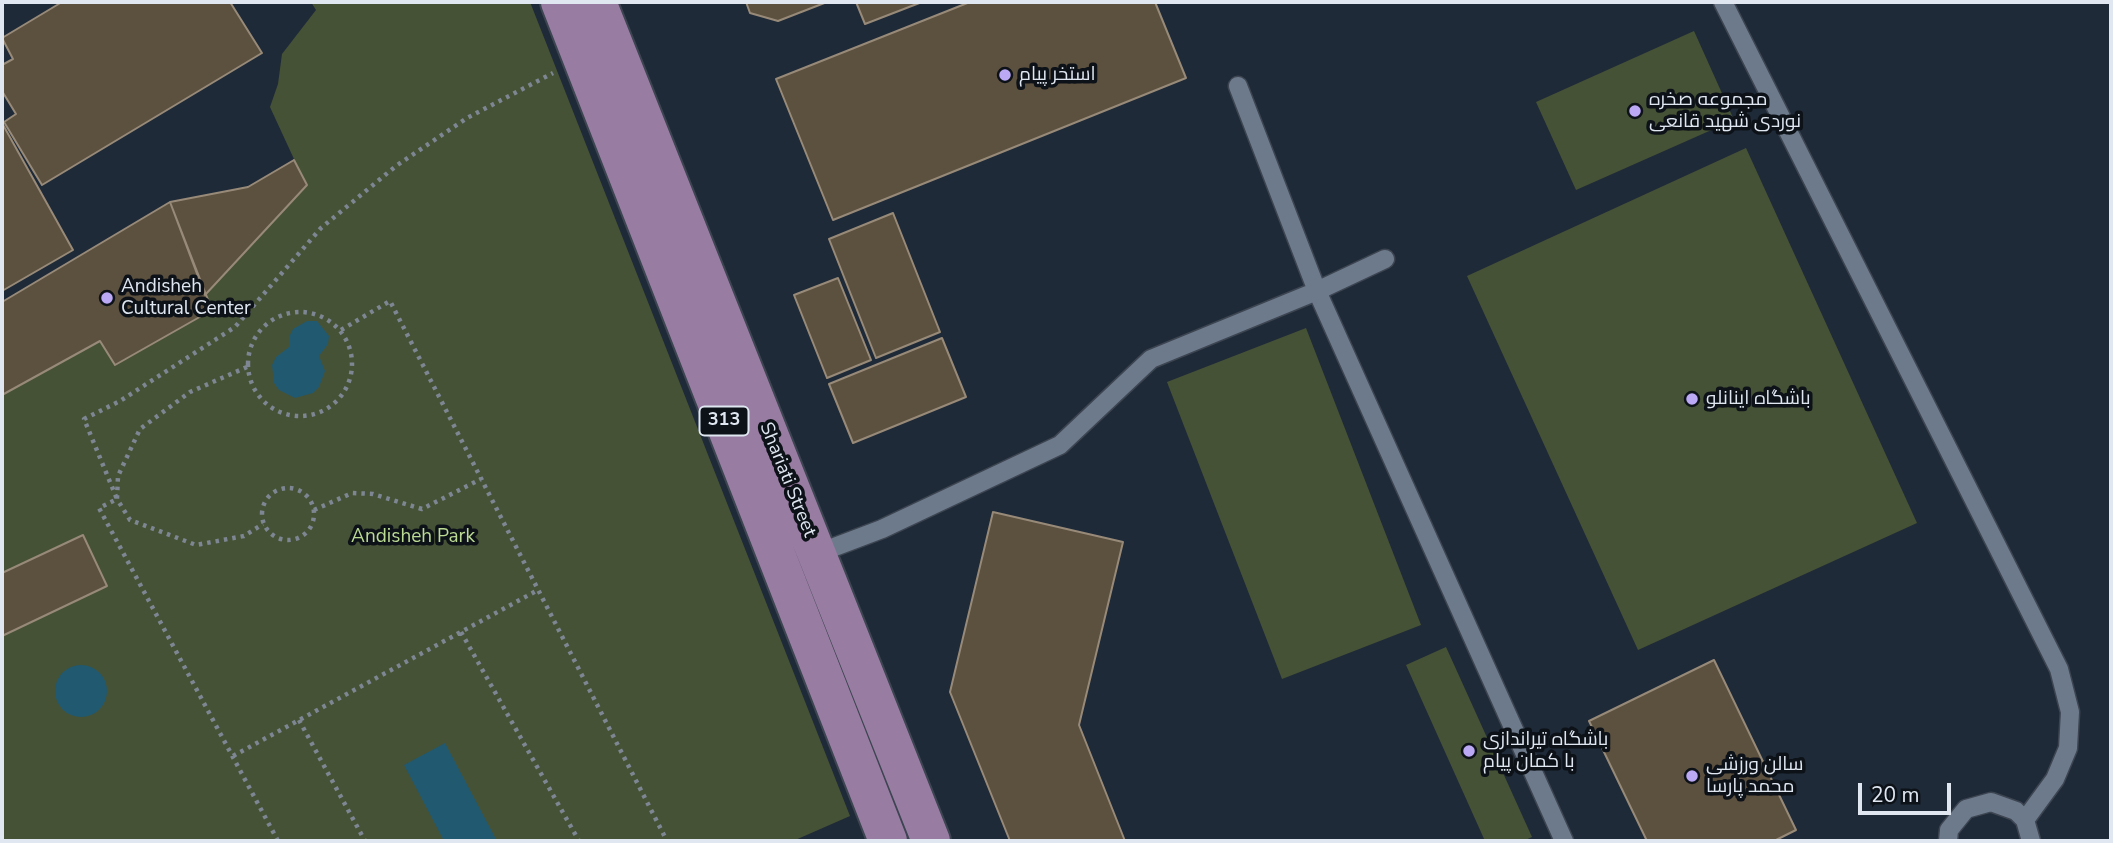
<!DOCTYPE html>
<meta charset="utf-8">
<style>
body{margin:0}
#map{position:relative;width:2113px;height:843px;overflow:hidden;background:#1f2a38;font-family:"Nunito Sans",sans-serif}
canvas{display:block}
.frame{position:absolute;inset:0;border:4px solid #e0e7f1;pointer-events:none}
.scale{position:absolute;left:1858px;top:783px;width:93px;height:32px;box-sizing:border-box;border:4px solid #e0e7f1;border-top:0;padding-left:9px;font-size:21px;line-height:24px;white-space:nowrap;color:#e0e7f1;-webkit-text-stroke:5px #0d1218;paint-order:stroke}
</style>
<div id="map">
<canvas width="2113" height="843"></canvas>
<div class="frame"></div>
<div class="scale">20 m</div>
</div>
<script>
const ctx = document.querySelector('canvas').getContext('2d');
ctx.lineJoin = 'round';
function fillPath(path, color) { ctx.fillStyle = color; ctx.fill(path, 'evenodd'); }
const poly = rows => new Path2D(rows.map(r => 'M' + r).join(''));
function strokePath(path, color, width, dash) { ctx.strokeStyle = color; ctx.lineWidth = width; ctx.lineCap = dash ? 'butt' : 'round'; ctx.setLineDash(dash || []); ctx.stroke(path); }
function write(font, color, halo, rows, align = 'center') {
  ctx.font = font + ' "Nunito Sans",Cairo,sans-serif'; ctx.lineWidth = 7; ctx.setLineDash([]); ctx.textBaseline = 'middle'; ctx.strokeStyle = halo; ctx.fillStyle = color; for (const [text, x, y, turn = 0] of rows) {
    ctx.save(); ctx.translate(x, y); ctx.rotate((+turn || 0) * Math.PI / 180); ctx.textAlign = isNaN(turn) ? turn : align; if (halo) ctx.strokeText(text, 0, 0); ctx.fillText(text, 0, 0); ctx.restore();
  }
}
fillPath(poly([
 [311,2,530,2,850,816,793,841,2,841,2,395,100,341,115,364,205,295,306,185,270,107,278,84,282,54,316,10],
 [1694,31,1734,120,1576,190,1536,102],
 [1746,148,1917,523,1638,650,1467,276],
 [1306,328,1421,625,1282,679,1167,382],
 [1446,647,1532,837,1523,841,1485,841,1406,665]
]), '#465236');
fillPath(poly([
 [307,321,317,321,329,336,328,344,319,356,325,371,319,387,313,393,295,398,279,390,274,383,272,365,276,357,289,347,289,337,293,329],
 '55 691a26 26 0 1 1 52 0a26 26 0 1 1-52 0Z',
 [445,743,497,841,444,841,404,765]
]), '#215970');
const building = poly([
 [62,2,230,2,262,53,42,185,4,122,16,114,2,91,2,65,13,59,2,38,62,2],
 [746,2,827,2,778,21,750,13,746,2],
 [856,2,922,2,865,24,856,2],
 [970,2,1155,2,1186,78,833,220,776,79,970,2],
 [2,123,73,250,2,291,2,123],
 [294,160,307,185,205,295,170,202,248,187,294,160],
 [170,202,212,310,115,365,100,341,2,395,2,302,170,202],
 [893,213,940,332,876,358,829,239,893,213],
 [838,278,871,360,827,378,794,295,838,278],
 [942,338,966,397,853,443,829,384,942,338],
 [993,512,1123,542,1079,725,1125,841,1010,841,950,692,993,512],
 [83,535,107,586,2,636,2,573,83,535],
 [1714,660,1796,830,1774,841,1647,841,1589,721,1714,660]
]);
fillPath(building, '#5c503f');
strokePath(building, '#988a78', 2);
const lane = poly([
 [1723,2,2059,669,2070,712,2068,748,2055,779,2025,820],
 [1238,86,1317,291,1564,841],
 [816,554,882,529,1060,445,1151,359,1317,291,1385,259],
 [1948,841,1949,830,1966,809,1991,802,2016,811,2025,820,2031,841]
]);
const primary = poly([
 [560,2,888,841],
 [597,2,931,841]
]);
strokePath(lane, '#3c4551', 21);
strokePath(primary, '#3c4551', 42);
strokePath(poly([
 '248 364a52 52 0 1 1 104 0a52 52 0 1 1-104 0Z',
 [341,330,390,301,667,841],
 [247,367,190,392,140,429,118,476,117,499,130,520,196,545,244,536,263,524],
 '262 514a26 26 0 1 1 52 0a26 26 0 1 1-52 0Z',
 [314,510,352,493,373,494,422,509,481,479],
 [461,632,579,841],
 [299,720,365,841],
 [233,756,538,590],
 [278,841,99,508,117,499,84,419,120,401,235,327,321,228,396,166,467,118,553,73]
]), '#7d8692', 4.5, [3.5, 5]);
strokePath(lane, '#6d7a8b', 18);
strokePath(primary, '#997ca2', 38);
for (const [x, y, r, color] of [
 [1005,75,7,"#bca9f5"],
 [1635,111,7,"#bca9f5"],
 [107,298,7,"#bca9f5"],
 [1692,399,7,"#bca9f5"],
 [1469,751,7,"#bca9f5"],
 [1692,776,7,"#bca9f5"]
]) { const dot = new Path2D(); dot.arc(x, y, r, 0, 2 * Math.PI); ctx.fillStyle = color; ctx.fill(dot); strokePath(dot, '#0d1218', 2.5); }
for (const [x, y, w] of [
 [724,421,49]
]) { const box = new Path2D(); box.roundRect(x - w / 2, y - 14.5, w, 29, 5); ctx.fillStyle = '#0d1218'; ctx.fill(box); strokePath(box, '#e0e7f1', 2); }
write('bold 18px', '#e0e7f1', null, [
 ["313",724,421]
]);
write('19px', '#e0e7f1', '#0d1218', [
 ["استخر پیام",1019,75],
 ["مجموعه صخره",1649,100],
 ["نوردی شهید قانعی",1649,122],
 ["Andisheh",121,287],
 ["Cultural Center",121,309],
 ["باشگاه اینانلو",1706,399],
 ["باشگاه تیراندازی",1483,740],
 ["با کمان پیام",1483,762],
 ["سالن ورزشی",1706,765],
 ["محمد پارسا",1706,787]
], 'left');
write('19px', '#e0e7f1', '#0d1218', [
 ["Shariati Street",787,480,68]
]);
write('19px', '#bbda93', '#0d1218', [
 ["Andisheh Park",413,537]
]);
</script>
